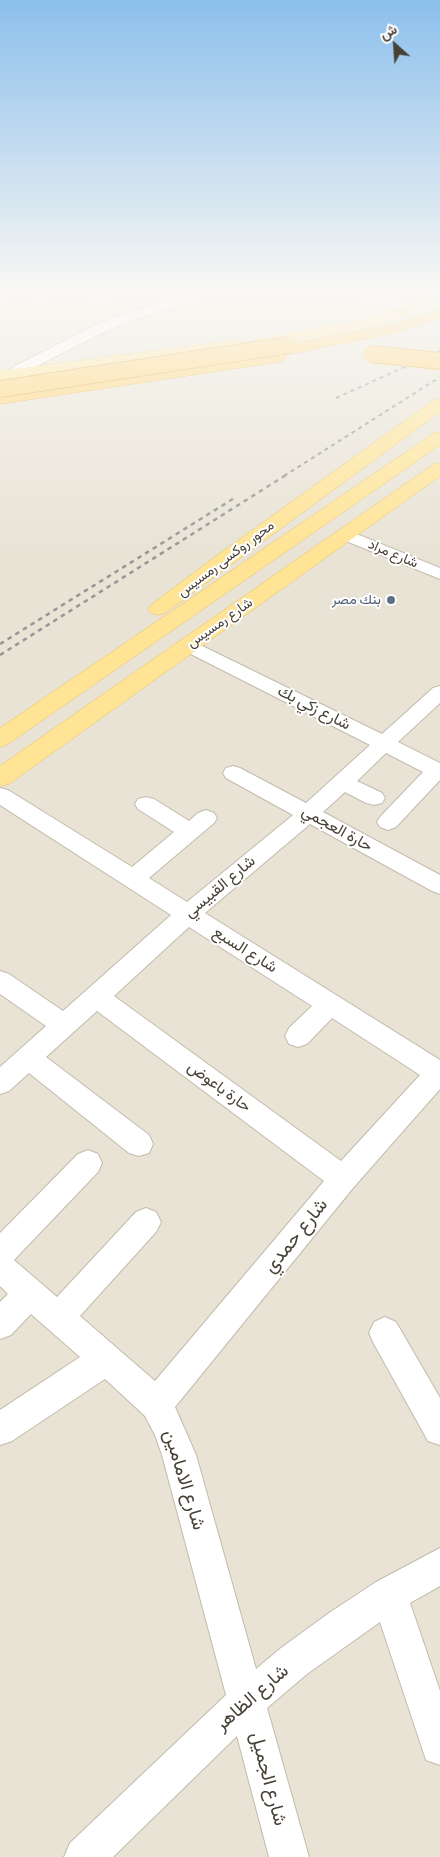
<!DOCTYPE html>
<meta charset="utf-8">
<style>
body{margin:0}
#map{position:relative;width:440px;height:1857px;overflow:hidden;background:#f4f0e7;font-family:Manrope,Vazirmatn,sans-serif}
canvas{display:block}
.north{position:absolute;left:370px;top:20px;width:50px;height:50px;-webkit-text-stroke:4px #fff;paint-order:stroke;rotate:334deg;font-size:14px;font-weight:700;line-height:20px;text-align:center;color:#474136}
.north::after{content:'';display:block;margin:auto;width:18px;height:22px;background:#474136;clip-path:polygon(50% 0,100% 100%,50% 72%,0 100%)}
</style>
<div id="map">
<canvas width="440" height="1857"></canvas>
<div class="north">ش</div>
</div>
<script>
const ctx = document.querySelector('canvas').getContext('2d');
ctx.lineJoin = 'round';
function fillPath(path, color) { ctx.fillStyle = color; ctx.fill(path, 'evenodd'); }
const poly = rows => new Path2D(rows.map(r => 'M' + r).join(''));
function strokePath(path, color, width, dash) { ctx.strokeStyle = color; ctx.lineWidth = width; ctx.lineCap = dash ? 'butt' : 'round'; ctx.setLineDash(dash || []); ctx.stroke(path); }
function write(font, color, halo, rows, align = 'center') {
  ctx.font = font + ' Manrope,Vazirmatn,sans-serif'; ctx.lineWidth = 4; ctx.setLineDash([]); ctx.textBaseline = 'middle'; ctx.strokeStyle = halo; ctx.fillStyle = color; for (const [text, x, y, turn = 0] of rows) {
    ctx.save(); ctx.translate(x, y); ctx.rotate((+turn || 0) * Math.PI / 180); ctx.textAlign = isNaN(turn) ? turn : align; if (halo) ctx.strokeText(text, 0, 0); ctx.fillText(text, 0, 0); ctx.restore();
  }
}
fillPath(poly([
 [0,292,440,292,440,1857,0,1857]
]), '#e8e3d5');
const minor = poly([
 [8,292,37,292,49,301,43,305,26,295,0,301,0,293,8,292],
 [106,292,141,292,135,296,91,301,85,297,87,294,106,292],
 [196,292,213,292,211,295,131,321,104,332,25,372,18,383,13,384,6,380,8,374,15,366,94,326,121,315,196,292],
 [347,292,365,292,413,305,415,308,409,312,349,295,347,292],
 [347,530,440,568,440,579,341,539,339,535,341,531,347,530],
 [188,639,382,734,433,688,440,686,440,703,398,742,440,763,440,780,396,827,388,830,380,827,377,822,380,817,423,772,386,753,357,781,382,793,385,798,382,803,374,805,366,803,345,792,323,812,440,875,440,894,432,891,310,824,205,913,440,1060,440,1089,353,1188,175,1407,196,1455,256,1669,281,1648,329,1613,376,1582,440,1548,440,1586,410,1603,440,1691,440,1765,426,1760,380,1622,307,1674,267,1708,309,1857,269,1857,237,1736,113,1857,64,1857,70,1843,226,1695,162,1455,155,1435,145,1416,105,1379,12,1441,0,1445,0,1410,80,1357,31,1314,11,1335,0,1339,0,1302,8,1294,0,1286,0,1233,78,1154,88,1150,98,1154,102,1163,98,1172,14,1260,57,1297,136,1212,146,1208,156,1212,161,1222,156,1232,80,1316,155,1381,324,1181,97,1011,46,1057,149,1135,153,1144,149,1153,139,1156,129,1153,29,1073,9,1091,0,1094,0,1067,46,1026,0,994,0,971,9,974,63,1011,171,915,0,805,0,788,8,790,132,867,174,832,138,809,135,804,138,799,146,797,154,799,189,821,198,813,206,810,214,813,217,818,214,823,149,878,187,902,293,815,226,778,223,773,226,768,233,766,240,768,306,803,370,745,181,649,179,645,181,641,188,639],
 [189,927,312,1006,289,1028,285,1036,289,1044,298,1047,307,1044,332,1018,420,1075,341,1161,114,996,189,927],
 [385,1317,396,1322,440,1398,440,1445,428,1441,374,1344,369,1333,374,1322,385,1317]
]);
const major = poly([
 [440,294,440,303,375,326,256,350,251,348,248,345,251,342,256,340,367,319,440,294],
 [238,340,243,342,246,345,243,348,0,381,0,371,238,340],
 [440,399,440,412,165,613,158,615,151,613,148,609,151,605,219,554,434,400,440,399],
 [440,432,440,445,8,744,0,747,0,728,434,433,440,432],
 [440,463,440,476,9,784,0,786,0,766,434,464,440,463]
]);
const highway = poly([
 [440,309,440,318,394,333,285,355,286,357,284,360,278,362,0,404,0,394,252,356,254,352,385,326,440,309]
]);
strokePath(minor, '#c3bbac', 2);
strokePath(major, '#e6c263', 1);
strokePath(highway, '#e0a635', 1);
fillPath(minor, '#fff');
fillPath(major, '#ffe495');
fillPath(highway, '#ffd167');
strokePath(poly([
 [336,398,440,351],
 [284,476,440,377]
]), '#969696', 2, [4, 4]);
strokePath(poly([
 [0,644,236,497],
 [0,655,286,475]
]), '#969696', 2.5, [4.5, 4.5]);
const highwayBridge = poly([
 [371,354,440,361],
 [0,389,289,345]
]);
strokePath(highwayBridge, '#e0a635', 18, []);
strokePath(highwayBridge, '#ffd167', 16);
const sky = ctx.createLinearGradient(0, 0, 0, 552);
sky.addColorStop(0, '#8cbfec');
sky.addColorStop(0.53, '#faf8f4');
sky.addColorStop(1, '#faf8f400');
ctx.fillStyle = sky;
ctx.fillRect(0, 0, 440, 552);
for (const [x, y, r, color] of [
 [391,600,5,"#5c6f8a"]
]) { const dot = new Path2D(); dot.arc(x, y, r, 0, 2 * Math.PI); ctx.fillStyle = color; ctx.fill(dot); strokePath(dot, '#fff', 2); }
write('14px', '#474136', '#fff', [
 ["شارع مراد",393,554,23],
 ["محور روكسى رمسيس",226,559,-37],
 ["شارع رمسيس",220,623,-35]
]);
write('14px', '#4e5e75', '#fff', [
 ["بنك مصر",381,600]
], 'right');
write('16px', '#474136', '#fff', [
 ["شارع زكي بك",314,708,27],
 ["حارة العجمي",337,829,29],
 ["شارع القبيسي",220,887,-40],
 ["شارع السبع",245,950,32],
 ["حارة باعوض",219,1087,36]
]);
write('19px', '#474136', '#fff', [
 ["شارع حمدي",296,1236,-51],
 ["شارع الامامين",184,1480,73],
 ["شارع الظاهر",252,1698,-41],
 ["شارع الجميل",268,1779,75]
]);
</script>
